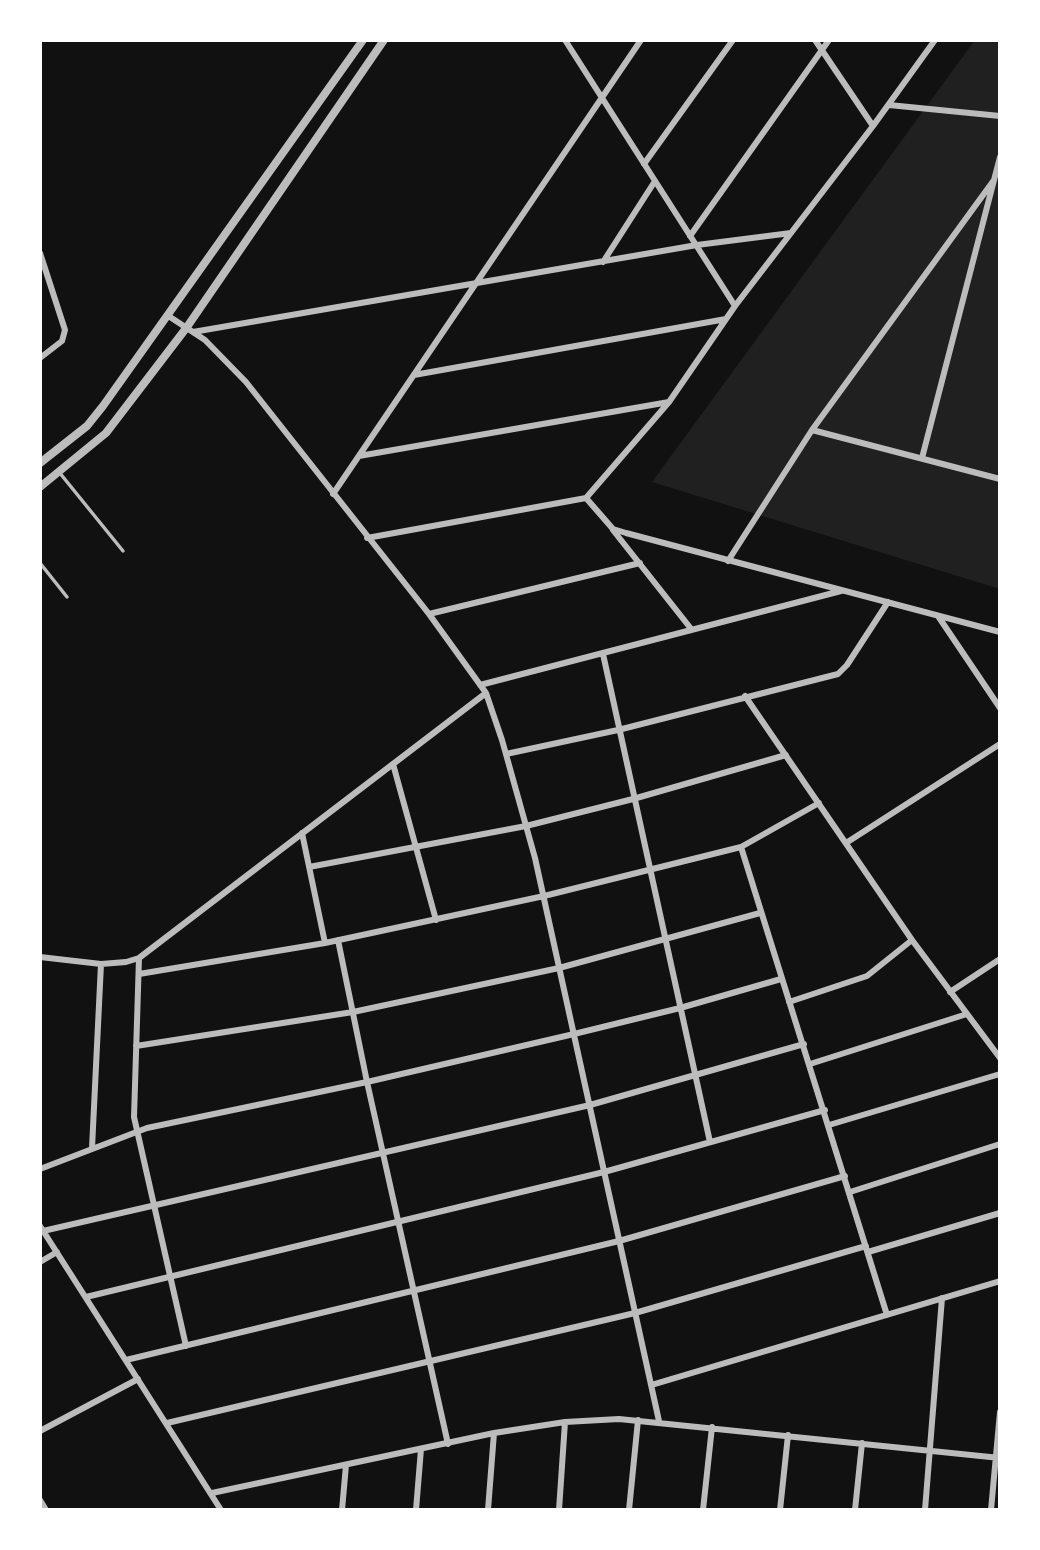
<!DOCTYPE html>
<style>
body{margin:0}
#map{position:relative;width:1040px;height:1550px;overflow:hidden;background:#111;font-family:"Roboto Serif",serif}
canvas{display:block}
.frame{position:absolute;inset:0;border:42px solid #fff;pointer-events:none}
</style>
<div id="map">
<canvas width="1040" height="1550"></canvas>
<div class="frame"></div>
</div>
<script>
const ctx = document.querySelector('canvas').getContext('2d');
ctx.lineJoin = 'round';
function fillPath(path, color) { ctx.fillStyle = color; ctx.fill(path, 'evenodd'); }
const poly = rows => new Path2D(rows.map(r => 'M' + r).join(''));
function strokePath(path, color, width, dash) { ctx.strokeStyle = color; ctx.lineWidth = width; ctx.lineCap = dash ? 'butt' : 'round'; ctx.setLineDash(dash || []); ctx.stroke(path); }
fillPath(poly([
 [975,40,1000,40,1000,589,652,482]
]), '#202020');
strokePath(poly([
 [59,472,123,551],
 [40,563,67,597]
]), '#bcbcbc', 3.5);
strokePath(poly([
 [565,40,735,306],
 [815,40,873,126],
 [935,40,873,126,735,306,669,402,586,498,613,529,626,533,1000,632],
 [889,105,1000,116],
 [644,164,733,40],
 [690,236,829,40],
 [40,253,65,330,62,341,40,358],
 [603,262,655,181],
 [167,315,205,340,246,382,429,614,486,693,502,740,535,858,659,1421],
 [193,332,697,245,791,233],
 [414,375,726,319],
 [812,430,1000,479],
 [359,456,669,402],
 [922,458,1000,157],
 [333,494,641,40],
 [613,530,692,630],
 [367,538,586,498],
 [728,561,812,430,994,180],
 [429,614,640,563],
 [938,616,1000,708],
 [603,654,710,1142],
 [480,685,841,591],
 [745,696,912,940,1000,1058],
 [506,754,618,730,838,674,847,665,888,602],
 [393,764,436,920],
 [302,833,325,943],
 [846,843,1000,744],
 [741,847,887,1315],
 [309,867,526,826,633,799,786,755],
 [338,940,367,1082,448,1444],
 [40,957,101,964,126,962,139,958,486,693],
 [139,958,134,1117,186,1346],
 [139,974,325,943,544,896,741,847,819,803],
 [950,992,1000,959],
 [789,1002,867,976,912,940],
 [136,1046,353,1012,559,968,760,913],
 [810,1064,967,1014],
 [829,1125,1000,1074],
 [92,1148,101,964],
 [40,1169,147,1128,367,1082,574,1034,680,1008,781,979],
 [850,1192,1000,1144],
 [40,1226,221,1510],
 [43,1231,590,1105,804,1044],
 [868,1252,1000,1213],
 [40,1262,57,1252],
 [86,1297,604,1172,825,1110],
 [126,1360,619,1241,845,1176],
 [651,1385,1000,1281],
 [167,1423,635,1313,866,1246],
 [40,1431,138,1379],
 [212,1493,494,1433,565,1422,619,1419,1000,1458],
 [40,1500,46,1510],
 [342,1510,346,1465],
 [416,1510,421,1449],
 [488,1510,494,1433],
 [559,1510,565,1422],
 [629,1510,638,1420],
 [703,1510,712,1427],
 [780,1510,788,1435],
 [855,1510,862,1443],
 [925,1510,942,1298],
 [991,1510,1000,1412]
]), '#bcbcbc', 6);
strokePath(poly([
 [40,463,87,426,103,406,363,40],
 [40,487,106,433,187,327,384,40]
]), '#bcbcbc', 8);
</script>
